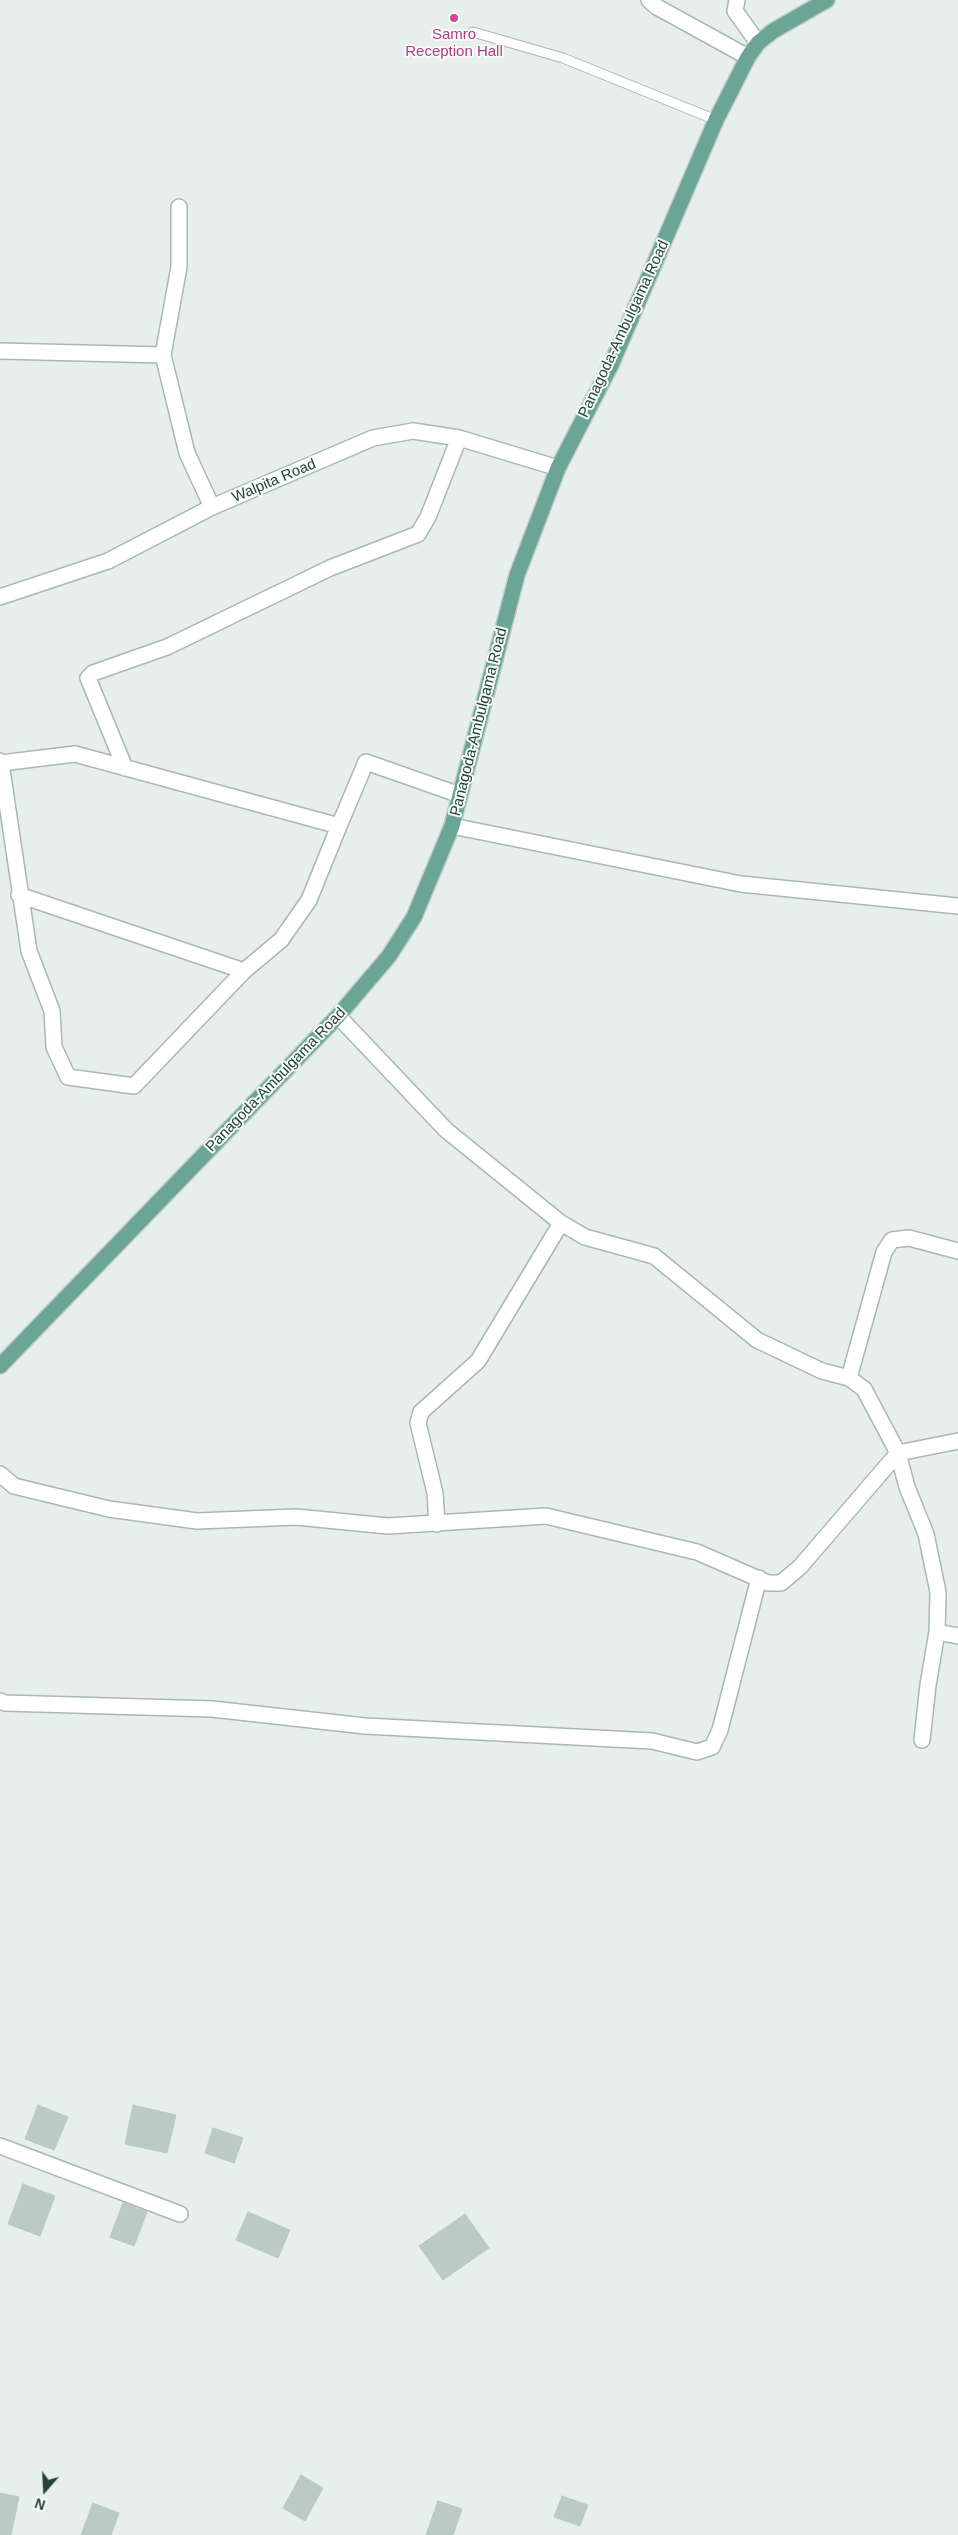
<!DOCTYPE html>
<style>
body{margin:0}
#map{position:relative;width:958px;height:2535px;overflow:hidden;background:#e6efeb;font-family:Helvetica,sans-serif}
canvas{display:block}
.north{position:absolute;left:20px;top:2465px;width:50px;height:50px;-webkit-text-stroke:4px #f7fbf9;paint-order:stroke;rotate:199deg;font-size:14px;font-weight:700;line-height:20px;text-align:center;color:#24423a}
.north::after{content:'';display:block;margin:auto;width:18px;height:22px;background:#24423a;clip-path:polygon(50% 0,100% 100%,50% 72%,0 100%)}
</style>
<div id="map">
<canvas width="958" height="2535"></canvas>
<div class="north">N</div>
</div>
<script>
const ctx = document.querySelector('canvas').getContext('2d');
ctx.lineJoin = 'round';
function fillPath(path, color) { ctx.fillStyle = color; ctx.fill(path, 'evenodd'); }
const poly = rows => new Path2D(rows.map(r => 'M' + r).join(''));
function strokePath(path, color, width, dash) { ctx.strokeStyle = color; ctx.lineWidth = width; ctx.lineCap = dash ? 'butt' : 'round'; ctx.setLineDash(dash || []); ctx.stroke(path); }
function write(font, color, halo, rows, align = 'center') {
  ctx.font = font + ' Helvetica,sans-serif'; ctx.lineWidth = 4; ctx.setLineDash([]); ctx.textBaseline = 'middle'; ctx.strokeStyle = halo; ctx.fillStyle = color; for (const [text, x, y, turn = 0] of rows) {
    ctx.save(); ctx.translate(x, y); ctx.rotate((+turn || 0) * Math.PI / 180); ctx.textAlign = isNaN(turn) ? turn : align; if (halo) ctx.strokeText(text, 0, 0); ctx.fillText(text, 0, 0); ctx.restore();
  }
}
const building = poly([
 [38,2105,68,2117,54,2150,25,2139,38,2105],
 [133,2105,176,2115,167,2153,125,2144,133,2105],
 [213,2128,243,2138,234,2163,205,2153,213,2128],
 [23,2184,55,2196,40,2236,8,2224,23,2184],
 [123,2203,147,2212,134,2246,110,2237,123,2203],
 [248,2212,290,2230,278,2258,236,2240,248,2212],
 [465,2214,489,2248,443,2280,419,2246,465,2214],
 [301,2475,323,2488,305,2521,283,2508,301,2475],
 [0,2493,19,2497,11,2535,0,2535,0,2493],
 [562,2496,588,2505,580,2526,554,2517,562,2496],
 [438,2501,462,2509,453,2535,426,2535,438,2501],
 [93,2503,119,2513,111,2535,81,2535,93,2503]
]);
fillPath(building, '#bbcac4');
strokePath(building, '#b8c9c2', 1);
const service = poly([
 [473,32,563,58,716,120]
]);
const minor = poly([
 [649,0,657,7,748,57],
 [737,0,735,11,758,43],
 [179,207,179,267,163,355,187,453,212,507],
 [0,351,163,355],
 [0,597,108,561,212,507,373,438,413,431,459,438,558,468],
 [0,761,1,763,75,754,339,826,366,762,460,795],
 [1,763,29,951,52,1011,54,1047,68,1077,134,1086,244,971,281,940,309,900,339,826],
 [125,768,88,678,93,673,167,647,330,568,418,534,428,517,459,438],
 [452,826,741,884,958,906],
 [19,895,244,971],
 [338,1016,446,1130,561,1223,585,1237,654,1256,757,1340,822,1371,849,1378,864,1389,898,1453,907,1487,926,1534,938,1592,937,1632,928,1685,922,1740],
 [849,1378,884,1252,892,1240,909,1238,958,1251],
 [0,1474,14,1486,109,1509,197,1521,296,1517,388,1526,546,1516,697,1552,768,1583,781,1583,800,1567,898,1453,958,1441],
 [437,1524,435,1493,418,1423,421,1412,478,1361,561,1223],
 [937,1632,958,1636],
 [0,1701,5,1703,212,1709,365,1726,652,1741,697,1752,712,1747,720,1730,759,1578],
 [0,2146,180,2214]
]);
const primary = poly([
 [0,1366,338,1016,389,956,414,917,452,826,517,575,558,468,611,365,716,120,748,57,758,43,773,31,827,0]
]);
strokePath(service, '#a8b8b2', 11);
strokePath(minor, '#a8b8b2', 18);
strokePath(primary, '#c2cac8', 18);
strokePath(service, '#fff', 9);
strokePath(minor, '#fff', 15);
strokePath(primary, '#6aa596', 15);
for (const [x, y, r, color] of [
 [454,18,5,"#d1479c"]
]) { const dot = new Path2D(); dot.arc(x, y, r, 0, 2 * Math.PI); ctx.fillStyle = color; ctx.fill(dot); strokePath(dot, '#f7fbf9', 2); }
write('15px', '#b23c85', '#f7fbf9', [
 ["Samro",454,35],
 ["Reception Hall",454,52]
]);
write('15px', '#24423a', '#f7fbf9', [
 ["Panagoda-Ambulgama Road",624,329,-65],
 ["Walpita Road",274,481,-23],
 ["Panagoda-Ambulgama Road",479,722,-76],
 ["Panagoda-Ambulgama Road",276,1080,-46]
]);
</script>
